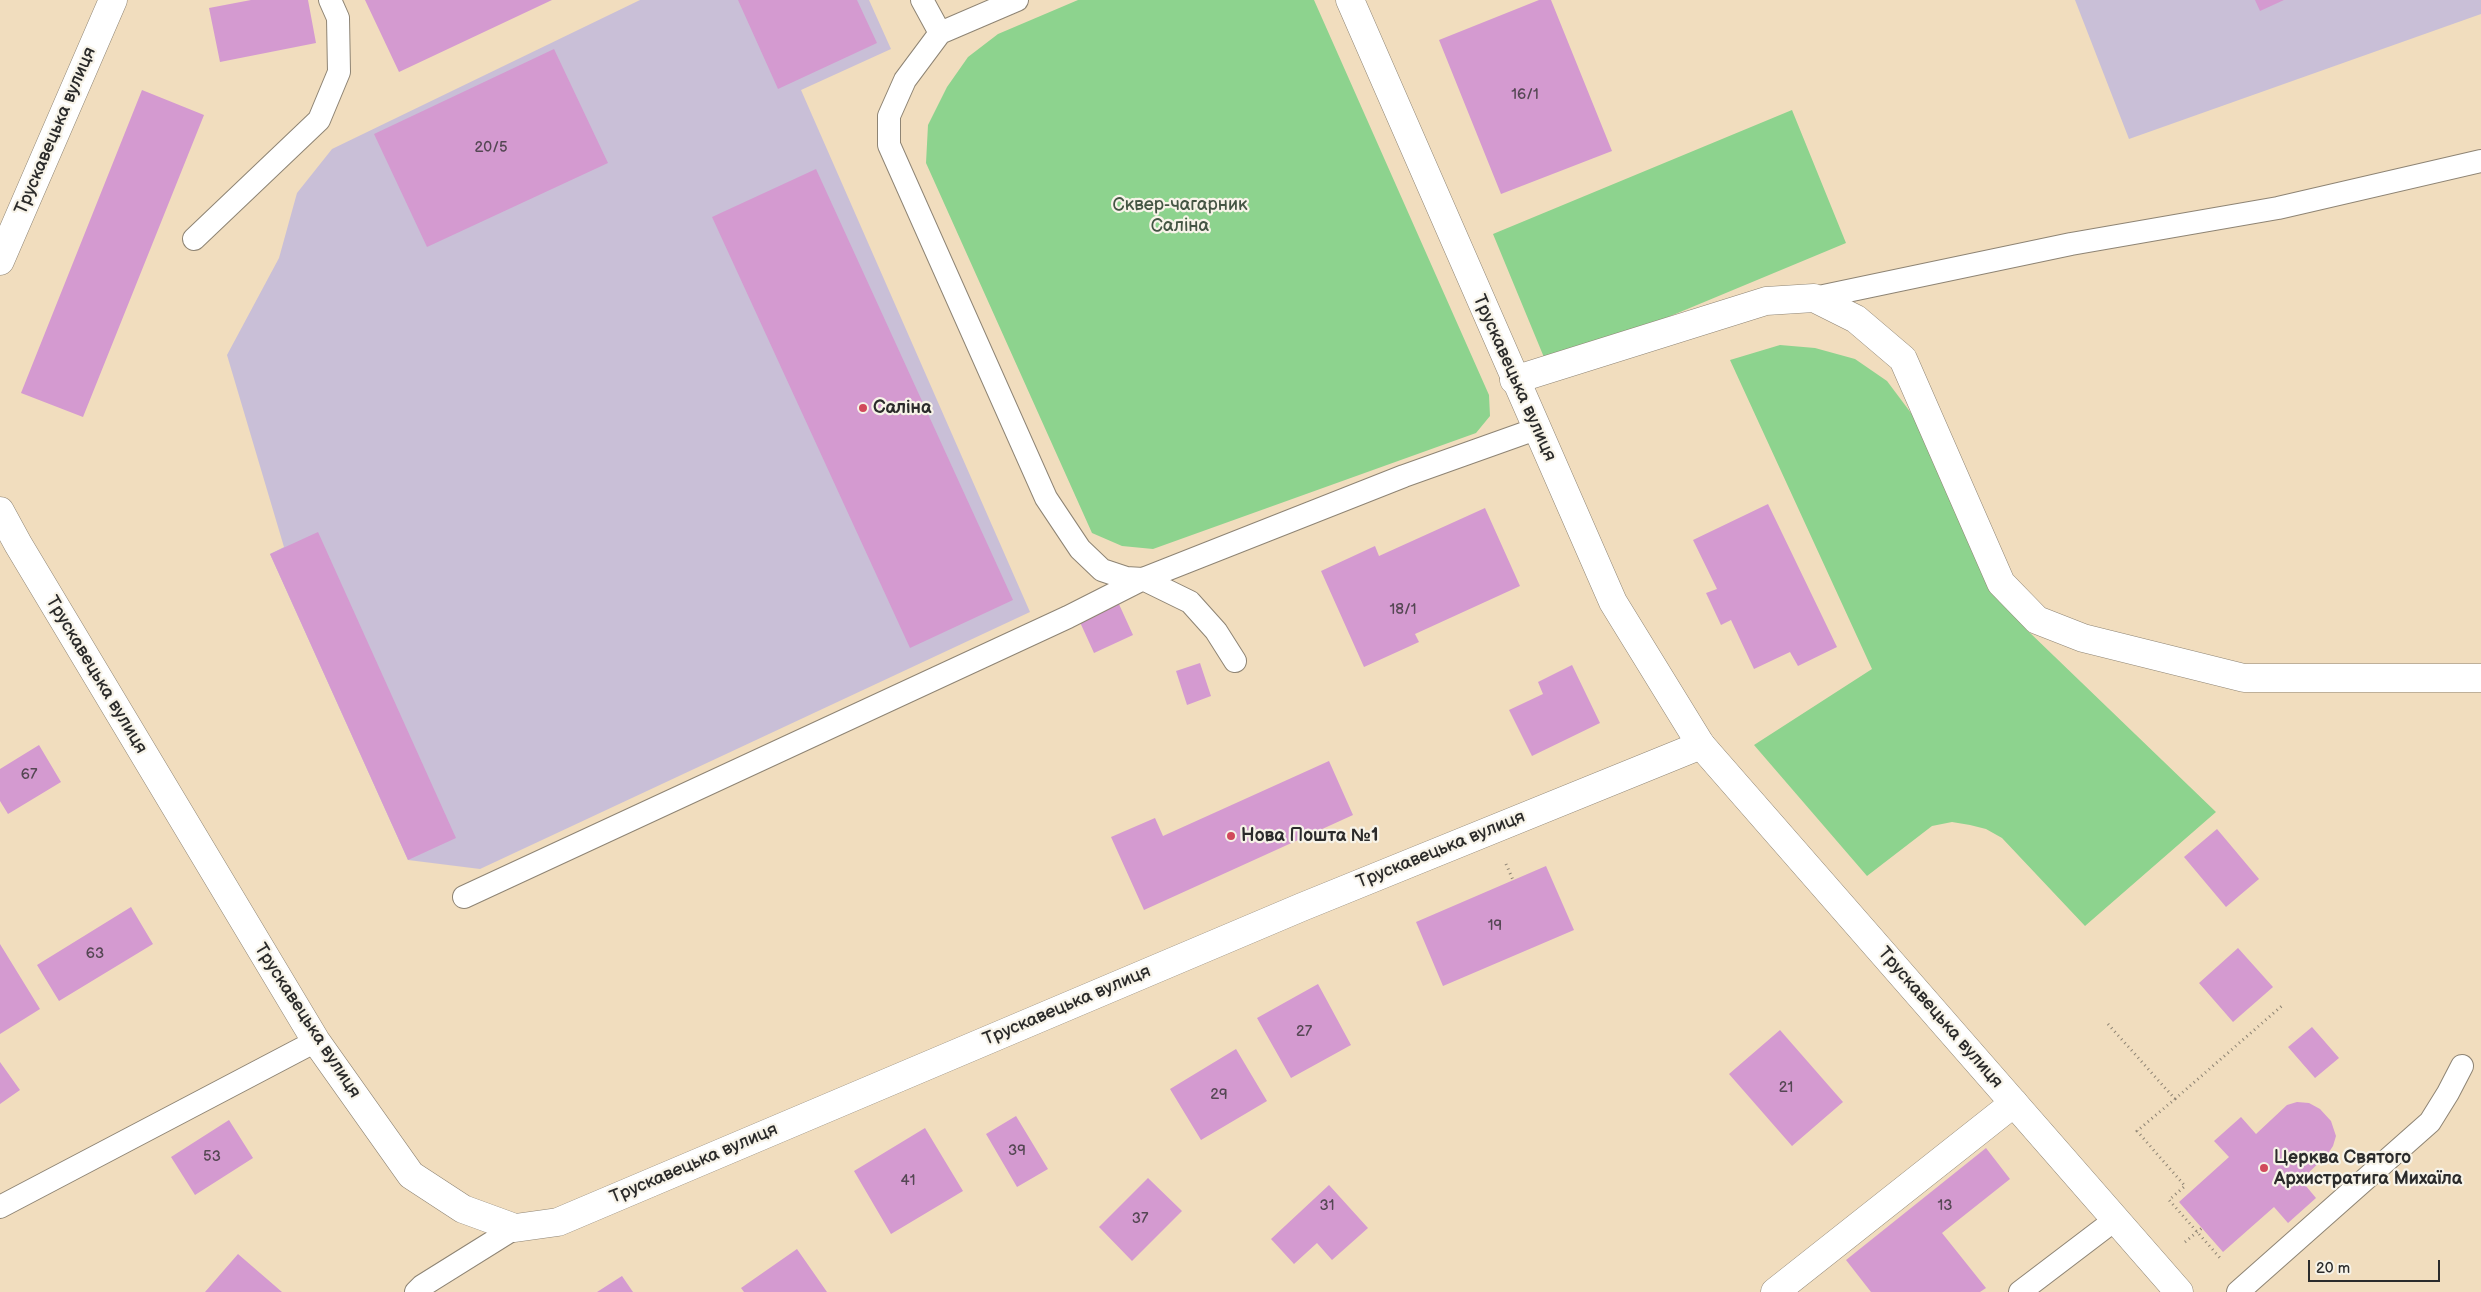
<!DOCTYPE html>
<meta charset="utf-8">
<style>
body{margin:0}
#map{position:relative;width:2481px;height:1292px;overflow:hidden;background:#f1ddbe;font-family:"Balsamiq Sans",sans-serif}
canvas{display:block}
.scale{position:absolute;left:2308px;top:1260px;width:132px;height:22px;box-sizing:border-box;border:2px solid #2b2b2b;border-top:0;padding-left:6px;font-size:15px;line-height:18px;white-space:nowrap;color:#2b2b2b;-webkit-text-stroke:4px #f7f3e8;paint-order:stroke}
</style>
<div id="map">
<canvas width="2481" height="1292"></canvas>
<div class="scale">20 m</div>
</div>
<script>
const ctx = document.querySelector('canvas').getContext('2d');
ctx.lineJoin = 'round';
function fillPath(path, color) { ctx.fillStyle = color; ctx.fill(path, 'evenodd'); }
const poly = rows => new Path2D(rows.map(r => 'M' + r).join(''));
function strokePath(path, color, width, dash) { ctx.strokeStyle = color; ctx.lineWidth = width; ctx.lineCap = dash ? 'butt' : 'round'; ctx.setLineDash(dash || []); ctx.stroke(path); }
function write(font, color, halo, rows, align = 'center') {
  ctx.font = font + ' "Balsamiq Sans",sans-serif'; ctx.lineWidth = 4.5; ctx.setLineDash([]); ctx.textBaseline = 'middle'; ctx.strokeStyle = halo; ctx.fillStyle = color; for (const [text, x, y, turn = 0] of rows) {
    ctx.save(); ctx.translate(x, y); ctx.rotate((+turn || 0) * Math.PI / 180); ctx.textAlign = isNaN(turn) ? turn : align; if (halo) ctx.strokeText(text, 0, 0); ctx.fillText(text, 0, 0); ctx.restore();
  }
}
fillPath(poly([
 [640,0,869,0,891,49,801,90,1030,612,480,869,408,860,270,554,284,547,227,355,279,258,297,193,332,149],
 [2075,0,2481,0,2481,14,2129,139]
]), '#c9bfd7');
fillPath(poly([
 [1078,0,1314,0,1489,395,1490,416,1476,433,1153,549,1122,546,1092,533,926,163,928,125,947,87,968,57,998,34],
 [1792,110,1846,243,1548,367,1493,234],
 [1780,345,1815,348,1855,359,1887,381,1914,417,1992,587,2027,630,2216,812,2085,926,2002,838,1986,829,1970,825,1952,822,1932,826,1867,876,1754,745,1872,669,1730,360]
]), '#8dd38e');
fillPath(poly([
 [251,0,308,0,316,43,220,62,209,8],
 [365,0,552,0,399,72],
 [738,0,857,0,877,43,778,89],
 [1539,0,1551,0,1612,151,1501,194,1439,40],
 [2255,0,2284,0,2260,11],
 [554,49,608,163,427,247,374,134],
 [142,90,204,115,83,417,21,393],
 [816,169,1013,600,910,648,712,217],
 [1768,504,1837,647,1798,666,1790,652,1754,669,1731,620,1721,625,1706,593,1717,589,1693,540],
 [1485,508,1520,586,1415,634,1419,642,1364,667,1321,571,1375,546,1379,556],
 [318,532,456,838,408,860,270,554],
 [1118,602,1133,635,1094,653,1079,620],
 [1200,663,1211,696,1187,705,1176,671],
 [1572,665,1600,723,1532,756,1509,710,1543,694,1538,682],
 [39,745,61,782,8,814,0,801,0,769],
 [1329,761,1353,815,1144,910,1111,837,1155,818,1163,836],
 [2217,829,2259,879,2226,907,2184,857],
 [1546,866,1574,930,1443,986,1416,922],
 [131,907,153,944,59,1001,37,965],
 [0,944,40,1009,0,1034],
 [2238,948,2273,987,2233,1022,2199,983],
 [1318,984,1351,1045,1291,1078,1257,1018],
 [2312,1027,2339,1058,2315,1078,2288,1047],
 [1780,1030,1843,1102,1792,1146,1729,1074],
 [1236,1049,1267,1101,1201,1140,1170,1089],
 [0,1062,20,1090,0,1104],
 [2297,1102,2309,1103,2320,1109,2331,1121,2336,1136,2333,1146,2327,1155,2301,1180,2316,1198,2288,1223,2274,1207,2223,1252,2179,1202,2229,1157,2214,1141,2241,1117,2256,1134,2287,1105],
 [1016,1116,1048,1169,1017,1187,986,1134],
 [229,1120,253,1158,195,1195,171,1157],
 [925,1128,963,1191,891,1234,854,1171],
 [1986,1148,2010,1179,1942,1233,1986,1288,1980,1292,1871,1292,1846,1260],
 [1148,1178,1182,1211,1132,1261,1099,1227],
 [1329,1185,1368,1228,1332,1260,1317,1243,1294,1264,1271,1239],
 [797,1249,827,1292,744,1292,741,1288],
 [238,1254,282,1292,205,1292],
 [622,1276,633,1292,597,1292]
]), '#d49ad0');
const service = poly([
 [922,0,940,33,905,80,889,116,889,145,1046,498,1080,549,1102,570,1126,578,1143,579,1190,602,1216,631,1235,661],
 [940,33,1017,0],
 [194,239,319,120,339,72,338,18,330,0],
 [1814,298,2071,244,2278,208,2481,161],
 [464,897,1068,617,1143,579,1404,476,1536,429],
 [0,1207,316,1041],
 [416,1292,422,1286,515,1228],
 [2020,1292,2116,1219],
 [2238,1292,2430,1122,2448,1093,2462,1066]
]);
const minor = poly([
 [0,261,113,0],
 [1514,380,1766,301,1814,298,1856,319,1903,359,2001,583,2037,620,2083,638,2244,678,2481,678],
 [0,511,18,544,316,1041,411,1175,463,1209,515,1228,558,1222,1302,907,1701,745],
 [1775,1292,2014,1103]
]);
const tertiary = poly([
 [1350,0,1613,602,1701,745,2179,1292]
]);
strokePath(service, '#8e8474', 24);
strokePath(minor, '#8e8474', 29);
strokePath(tertiary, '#8e8474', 29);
strokePath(poly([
 [1506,864,1513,880],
 [2108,1024,2175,1099,2137,1131,2185,1186,2169,1200,2221,1259],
 [2175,1099,2284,1004],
 [2185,1242,2202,1228]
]), '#8e8474', 3, [1, 4]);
strokePath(service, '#fff', 22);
strokePath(minor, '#fff', 28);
strokePath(tertiary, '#fff', 28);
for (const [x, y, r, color] of [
 [863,408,5,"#d1495b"],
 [1231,836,5,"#d1495b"],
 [2264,1168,5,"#d1495b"]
]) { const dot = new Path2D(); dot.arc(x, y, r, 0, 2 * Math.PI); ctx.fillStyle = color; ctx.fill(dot); strokePath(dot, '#f7f3e8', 2); }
write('15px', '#554754', null, [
 ["16/1",1525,95],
 ["20/5",491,148],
 ["18/1",1403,610],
 ["67",29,775],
 ["19",1495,926],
 ["63",95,954],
 ["27",1304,1032],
 ["21",1786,1088],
 ["29",1219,1095],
 ["39",1017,1151],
 ["53",212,1157],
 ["41",908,1181],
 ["31",1327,1206],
 ["13",1945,1206],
 ["37",1140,1219]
]);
write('18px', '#2b2b2b', '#f7f3e8', [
 ["Трускавецька вулиця",56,131,-67],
 ["Трускавецька вулиця",1514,378,66],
 ["Трускавецька вулиця",96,675,59],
 ["Трускавецька вулиця",1441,850,-22],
 ["Трускавецька вулиця",1067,1006,-23],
 ["Трускавецька вулиця",1940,1018,49],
 ["Трускавецька вулиця",307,1021,57],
 ["Трускавецька вулиця",694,1164,-23]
]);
write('18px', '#454', '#f7f3e8', [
 ["Сквер-чагарник",1180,205],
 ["Саліна",1180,226]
]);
write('bold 18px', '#2b2b2b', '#f7f3e8', [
 ["Саліна",873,408],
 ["Нова Пошта №1",1241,836],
 ["Церква Святого",2274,1158],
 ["Архистратига Михаїла",2274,1179]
], 'left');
</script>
